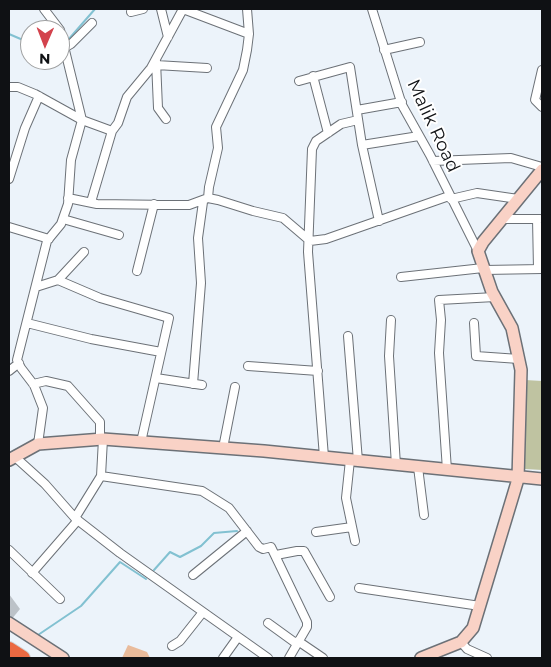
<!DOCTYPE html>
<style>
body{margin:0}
#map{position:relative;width:551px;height:667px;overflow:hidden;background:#ecf3fa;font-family:Montserrat,sans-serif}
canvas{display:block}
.frame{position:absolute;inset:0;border:10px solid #0f1114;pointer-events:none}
.north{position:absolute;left:20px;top:20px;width:50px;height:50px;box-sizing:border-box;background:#fff;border:1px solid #9fa0a1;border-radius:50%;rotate:181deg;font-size:14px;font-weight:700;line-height:20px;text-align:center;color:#0f1114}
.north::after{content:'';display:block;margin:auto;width:18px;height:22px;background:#d3434d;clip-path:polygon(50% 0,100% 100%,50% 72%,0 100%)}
</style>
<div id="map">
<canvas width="551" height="667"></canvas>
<div class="frame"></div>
<div class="north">N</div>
</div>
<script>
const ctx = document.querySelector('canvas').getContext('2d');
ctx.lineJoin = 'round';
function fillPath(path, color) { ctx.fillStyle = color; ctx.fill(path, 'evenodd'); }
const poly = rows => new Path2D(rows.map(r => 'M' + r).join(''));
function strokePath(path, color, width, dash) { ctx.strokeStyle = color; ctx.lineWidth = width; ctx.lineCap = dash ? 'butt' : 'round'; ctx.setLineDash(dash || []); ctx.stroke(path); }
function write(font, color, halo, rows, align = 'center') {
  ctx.font = font + ' Montserrat,sans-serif'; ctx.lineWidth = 4; ctx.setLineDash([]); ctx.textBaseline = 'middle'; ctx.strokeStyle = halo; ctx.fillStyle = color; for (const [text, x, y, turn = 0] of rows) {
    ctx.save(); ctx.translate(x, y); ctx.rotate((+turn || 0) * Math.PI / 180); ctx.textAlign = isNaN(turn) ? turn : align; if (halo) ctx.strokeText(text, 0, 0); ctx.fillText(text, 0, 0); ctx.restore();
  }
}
fillPath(poly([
 [525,380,542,381,542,470,525,469]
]), '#bfc3a1');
fillPath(poly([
 [9,594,20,609,11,620,9,618]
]), '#0003');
strokePath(poly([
 [9,34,30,43],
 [68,40,95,9],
 [154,570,170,552,180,557,201,546,214,533,237,531],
 [38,635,81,606,120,562,146,579]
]), '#82c1d1', 2);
fillPath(poly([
 [128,645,147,652,150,658,122,658]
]), '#e9bb9b');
const street = poly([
 [44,9,60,30],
 [161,9,168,37],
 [183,9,249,34],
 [372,9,402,105,430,155,478,251],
 [131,12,143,9],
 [64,48,71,44,92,23],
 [384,50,420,42],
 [156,61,158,108,166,119],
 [156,65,207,68],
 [313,76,328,133],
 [299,81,350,67,362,145,379,221],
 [9,87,18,87,35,94,82,120,112,131,118,123,127,97,151,68,183,9],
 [542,107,535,100,542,70],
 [357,110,402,102],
 [362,145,419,136],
 [433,161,511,158,542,167],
 [9,179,25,128,39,96],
 [68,198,97,204,172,205,189,205,208,198,218,200,253,211,283,218,310,241],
 [208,198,209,187,218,148,216,127,243,70,247,50,249,34,247,9],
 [451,199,477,193,518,199],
 [91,202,112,131],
 [63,219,119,235],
 [501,219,540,219],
 [537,219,538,269],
 [9,227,49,239],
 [310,241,326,239,449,196],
 [484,270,542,269],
 [137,271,154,204],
 [401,277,483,268],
 [58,280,84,252],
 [36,287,58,280,100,298,169,318,141,442],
 [391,320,389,356,396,465],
 [27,323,91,339,161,352],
 [474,323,476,356,519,359],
 [348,336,358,461],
 [248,366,318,371],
 [9,371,19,363],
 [156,378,202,385],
 [33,384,46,381,68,386,100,422,100,439],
 [193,384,201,283,198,238,203,202],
 [38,444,43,408,34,385,21,368,17,360,47,241,61,224,68,204,71,160,82,120,60,30],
 [223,448,235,387],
 [14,456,45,484,75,518,120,553,268,658],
 [324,457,308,252,312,149,316,141,341,124,358,120],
 [350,460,346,498,355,541],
 [418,467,424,515],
 [447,470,439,353,441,320,439,300,495,297],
 [101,476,202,491,229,508,259,547,263,549,271,547,307,622,307,627,289,658],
 [75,518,101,476,103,439],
 [316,532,352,527],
 [9,550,60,599],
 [276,555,297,551,304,551,330,597],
 [32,573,78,520],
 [193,575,247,531],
 [359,588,480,606],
 [268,623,297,644],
 [298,641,323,658],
 [461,642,467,649,487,658],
 [172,646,180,641,203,612],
 [223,658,238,637]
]);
const secondary = poly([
 [9,460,38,444,103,439,264,451,542,479],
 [9,623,63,658],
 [421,658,461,642,473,628,518,479,521,370,512,328,492,292,478,251,483,242,542,170]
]);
const highway = poly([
 [9,649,23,658]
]);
strokePath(street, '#6c7177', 10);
strokePath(secondary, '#6c7177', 14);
strokePath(highway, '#cfcfd0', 16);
strokePath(street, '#fff', 8);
strokePath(secondary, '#f9d2c6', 11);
strokePath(highway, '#eb6942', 14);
write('18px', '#0f1114', '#fff', [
 ["Malik Road",433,126,65]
]);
</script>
